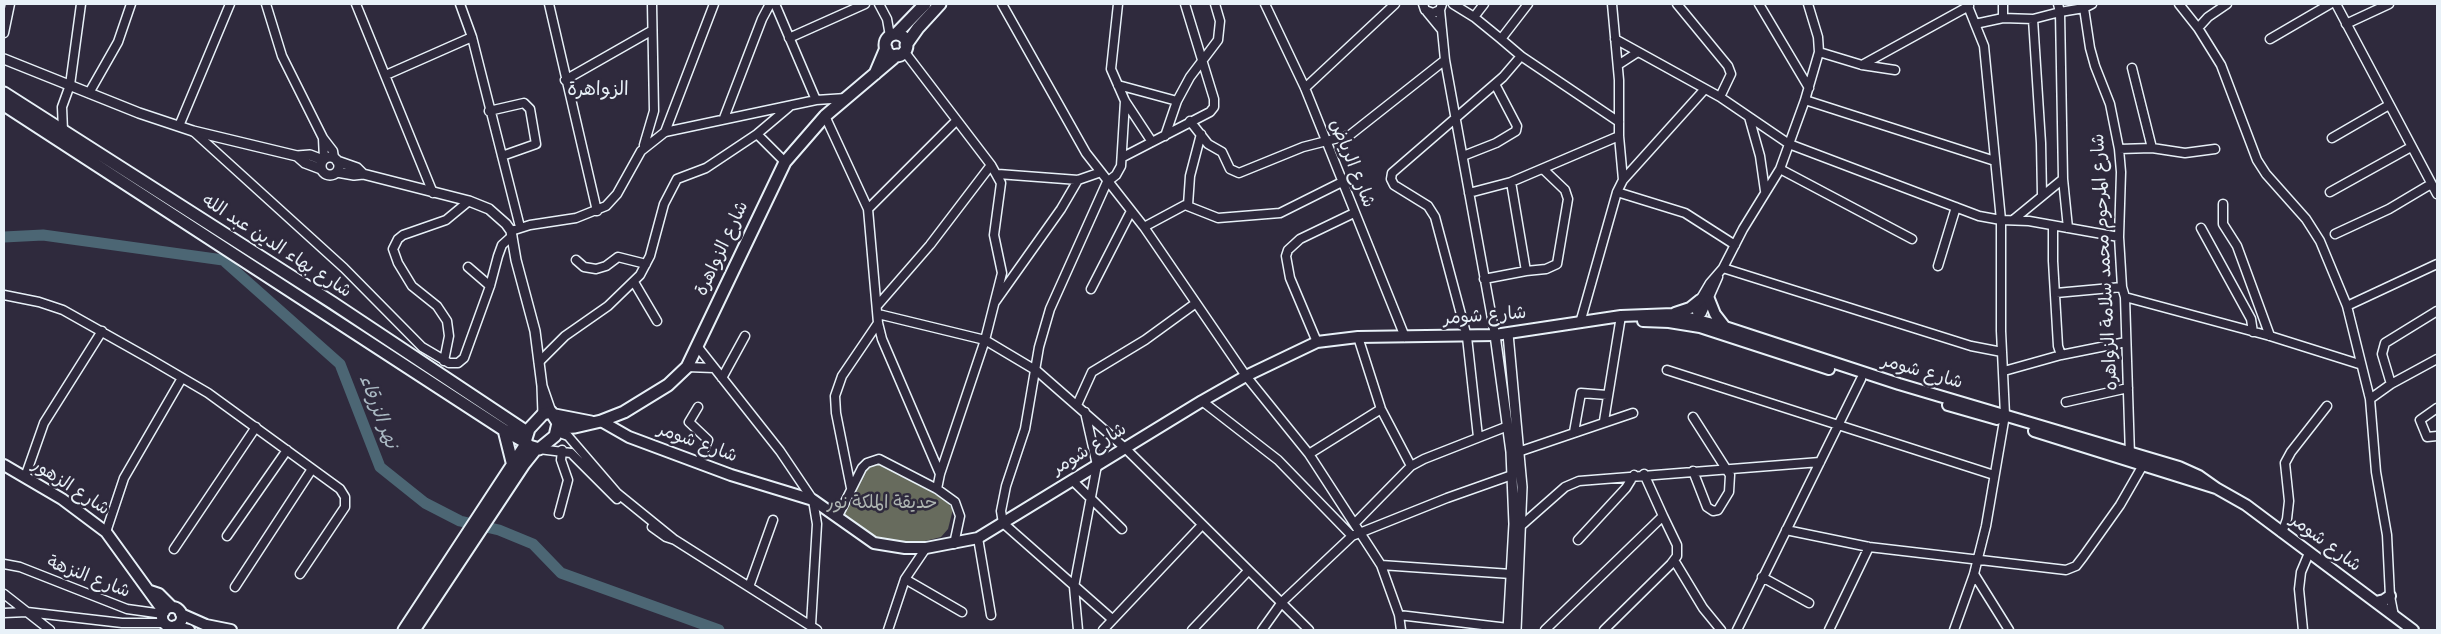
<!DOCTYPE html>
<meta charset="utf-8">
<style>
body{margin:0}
#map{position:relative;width:2441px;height:634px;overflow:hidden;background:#2f2a3d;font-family:Mynerve,sans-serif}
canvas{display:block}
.frame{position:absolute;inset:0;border:5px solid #e8f1f8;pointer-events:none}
</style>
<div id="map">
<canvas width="2441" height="634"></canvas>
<div class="frame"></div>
</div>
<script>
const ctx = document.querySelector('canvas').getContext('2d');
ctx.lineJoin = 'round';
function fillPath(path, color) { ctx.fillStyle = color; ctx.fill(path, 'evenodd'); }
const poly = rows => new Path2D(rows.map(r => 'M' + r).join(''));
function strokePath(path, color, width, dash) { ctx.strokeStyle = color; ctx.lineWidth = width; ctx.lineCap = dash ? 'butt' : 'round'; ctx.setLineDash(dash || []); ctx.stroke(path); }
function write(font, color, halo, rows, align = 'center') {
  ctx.font = font + ' Mynerve,"Playpen Sans Arabic",sans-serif'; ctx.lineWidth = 5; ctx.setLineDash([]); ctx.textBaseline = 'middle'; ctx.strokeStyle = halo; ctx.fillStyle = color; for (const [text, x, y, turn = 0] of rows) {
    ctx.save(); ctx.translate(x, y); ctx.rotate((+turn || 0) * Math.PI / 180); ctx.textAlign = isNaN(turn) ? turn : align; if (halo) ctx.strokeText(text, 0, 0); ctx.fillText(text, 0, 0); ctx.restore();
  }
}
fillPath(poly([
 [871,463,886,466,945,500,953,509,948,529,941,537,921,542,879,542,853,526,842,511,851,486]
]), '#676b5d');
strokePath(poly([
 [4,237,43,235,223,260,340,364,380,467,425,503,460,521,499,530,533,544,561,573,719,630]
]), '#4c6674', 11);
const minor = poly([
 [266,4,282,56,323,138,333,151,334,158],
 [356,4,433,193],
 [460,4,472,37,520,227],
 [549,4,597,211],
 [775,4,816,100],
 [879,4,887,19,890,36],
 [1002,4,1086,153,1144,227,1246,376,1309,454,1381,565],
 [1118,4,1111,69,1125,101,1152,142],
 [1265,4,1305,88,1405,337],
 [1423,4,1425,10,1433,13,1440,10,1442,4],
 [1453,4,1474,17,1484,4],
 [1677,4,1728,66,1731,74,1720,97],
 [1759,4,1809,88],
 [2179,4,2198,28,2221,65,2257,160,2266,174,2306,219,2320,241,2347,306,2370,399],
 [2336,4,2437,194],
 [2084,8,2090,48,2095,66,2110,104,2119,149,2121,172,2119,237,2122,287,2125,297,2130,456],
 [1440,10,1445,60,1495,335],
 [1427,12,1441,29],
 [1474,17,1501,39],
 [2003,18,2003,4],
 [2033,19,2041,143,2042,195],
 [1975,24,2003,18,2033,19,2060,12,2058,4],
 [2346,24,2389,4],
 [2198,28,2208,17,2227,4],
 [4,33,10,4],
 [789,38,865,4],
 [1615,39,1720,97,1789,144,1979,216,2001,220,2029,221,2119,237],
 [2270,39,2330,4],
 [904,51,991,165,1001,183,994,235,1002,273,985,340,940,474,937,489],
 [1819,52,1862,65,1895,70],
 [1521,56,1501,39,1528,4],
 [1618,65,1638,52],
 [1862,65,1969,6],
 [2132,68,2152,148],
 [386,75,472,37],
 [565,80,651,31],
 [1118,85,1177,101],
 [1305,88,1395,4],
 [89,93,118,42,131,4],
 [1805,100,1995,161],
 [489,111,524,103,530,109,536,144,502,156],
 [825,116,868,209,878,323,882,339,940,474],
 [1749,117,1760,156,1765,191],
 [724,118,762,19,770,4],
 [1190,121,1208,144,1222,152,1230,169,1239,173,1303,147,1350,135,1445,60],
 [179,126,230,4],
 [63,131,62,107,70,85,81,4],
 [193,131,344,268,422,347,449,363,458,363,464,358,490,286,498,256,502,245,512,236],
 [665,132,714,4],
 [757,134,785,162],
 [1165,136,1177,101,1190,77,1218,40,1220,21,1215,4],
 [323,138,324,159],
 [2332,138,2389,105],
 [644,145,654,111,652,4],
 [2119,149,2152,148,2185,153,2215,149],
 [1463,156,1496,143,1516,131,1517,126,1495,84],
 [1123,157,1210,112,1214,107,1214,99,1185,4],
 [1780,169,1912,239],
 [998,174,1078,180,1101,172],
 [2063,179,2068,228],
 [1623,180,1704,90],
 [1511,182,1526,271],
 [1617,192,1685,213,1735,245],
 [2330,192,2411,147],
 [1469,193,1511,182,1619,136],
 [2223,204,2223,224,2237,246,2270,336],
 [1188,205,1190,176,1201,134],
 [868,209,956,121],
 [2013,220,2063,179,2060,12,2084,8,2092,4],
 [2053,226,2053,261,2058,346,2061,355,2126,342],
 [1144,227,1185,205,1218,218,1280,213,1342,182],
 [2201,228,2251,319,2253,332],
 [511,231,530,225,576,218,606,206,617,194,641,151,665,132,816,100,846,98],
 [2335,234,2389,209,2431,184],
 [576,260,584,267,596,269,606,266,618,257,646,264],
 [1938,266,1956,207],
 [468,267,490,286],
 [1723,268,1971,346,2002,352],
 [1484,279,1526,271,1546,269,1557,264,1568,199,1565,190,1543,169],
 [634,282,657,321],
 [1091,289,1131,211],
 [2056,293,2122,287],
 [4,295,39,302,63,310,150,359,208,393,340,489,345,497,345,507,300,574],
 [2125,297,2270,336,2359,364],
 [995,302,1061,209,1078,180],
 [877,306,930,245,991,165],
 [2347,306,2437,264],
 [878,314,985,340,1037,371,1125,448,1309,630],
 [1694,320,1702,313,1718,277],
 [1580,323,1617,192,1623,180,1619,136,1619,80,1612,4],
 [1699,325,1697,312,1700,300,1710,283,1723,268,1743,229,1780,169,1805,100,1819,52,1818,37,1808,4],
 [1358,337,1381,409,1411,466,1424,459,1508,426],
 [1317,342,1290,278,1286,256,1288,250,1300,239,1354,213],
 [697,346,780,451,813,500,817,524,811,625],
 [444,361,449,336,447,321,437,306,412,286,398,263,393,249,398,239,403,235,446,220,469,201],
 [539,362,565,336,608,306,640,275,650,256,664,204,677,179,706,168,757,134,789,107],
 [687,367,714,368],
 [1667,370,1994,475],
 [2004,371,2061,355],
 [722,378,745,336],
 [2391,384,2382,354,2385,343,2437,311],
 [1202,401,1278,460,1352,536],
 [2066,402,2128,388],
 [1077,405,1092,372,1145,340,1196,303],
 [698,407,689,422,708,440,699,462],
 [2437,408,2420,420,2427,437,2437,436],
 [1604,421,1621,316],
 [557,432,568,436,617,493,675,540,817,630],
 [1574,432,1581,393,1607,395],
 [1478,437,1467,337,1435,217,1428,206,1394,185,1391,179,1392,173,1503,77,1521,56,1619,122],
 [539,449,571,453,617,499],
 [1521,451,1633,413],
 [1309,454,1381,409],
 [1693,471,1707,507,1713,511,1718,510,1729,492,1730,475,1693,417],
 [25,477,44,423,102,331],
 [1072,480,1122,529],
 [851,488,836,413,835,396,842,376,878,323],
 [559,514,568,480,561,460,562,450],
 [838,516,862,468,867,463,879,459,937,489,955,502,960,516,954,544],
 [1355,523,1411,466],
 [1523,524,1565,487,1579,481,1820,462],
 [652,527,666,537,675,540],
 [1786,530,1869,547,2066,570,2076,566,2083,557,2120,505,2143,465],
 [106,532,124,478,182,378],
 [2282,533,2287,519,2289,501,2285,463,2291,452,2327,406],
 [227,536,287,450],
 [978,538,991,615],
 [1578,540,1626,488,1634,475],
 [174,549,256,427],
 [1674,560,1703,608,1721,630],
 [4,564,20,567,127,609,163,614],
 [1974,574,2009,630],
 [1762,577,1809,603],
 [905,579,962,612],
 [235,587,312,469],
 [749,587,773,520],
 [4,594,50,630],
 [4,613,27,612,122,623,165,623],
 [1399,615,1508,628],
 [2394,616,2390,596,2387,535,2376,472,2370,399,2391,384,2437,359],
 [1112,619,1003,523,1001,511,1006,486,1025,429,1039,347,1050,309,1107,182,1116,175,1121,166,1125,101],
 [888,630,905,579,926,548],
 [1078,630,1074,587,1097,465,1085,412],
 [1103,630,1202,525],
 [1192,630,1248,571],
 [1262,630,1282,602,1352,536,1447,498,1512,475],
 [1401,630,1399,615,1381,565,1511,574],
 [1545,630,1663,516,1644,474],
 [1604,630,1671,564,1677,556,1677,545,1663,516],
 [1737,630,1861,379],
 [1829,630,1869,547],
 [1954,630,1974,574,1986,526,2005,415,2001,331,2001,220,1984,46,1967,4],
 [2303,630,2299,589,2301,572,2309,553]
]);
const tertiary = poly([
 [4,59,139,113,193,131,297,156,310,155,323,160],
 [297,156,305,163,321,169],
 '321 166a9 9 0 1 1 18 0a9 9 0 1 1-18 0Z',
 [337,161,357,168,363,174],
 [337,172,354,175,363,174,469,201,489,209,506,224,511,231,516,260,535,331,542,386,543,414],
 [1508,334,1522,487,1516,630],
 [1495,335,1511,452,1514,524,1508,630],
 [542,386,551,412]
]);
const secondary = poly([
 [1709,299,1715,314,1725,327],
 [1675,313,1690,308,1700,300],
 [1643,321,1669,322,1700,327,1829,369],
 [1948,405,1997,419],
 [601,421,629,437,731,475,813,500,874,543,905,548,926,548,978,538,1202,401,1246,376,1317,342,1358,337,1495,335,1621,316,1673,314,1725,327,1899,384,2179,467,2199,476,2216,488],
 [2034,431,2216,488,2246,505,2413,630],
 [4,465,62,499,106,532,164,612],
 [150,591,159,594,172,607],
 [2376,602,2384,600,2390,596],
 '162 617a10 10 0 1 1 20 0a10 10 0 1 1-20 0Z',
 [181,614,206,625,231,630],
 [175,626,189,630]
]);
const primary = poly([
 [896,34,925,4],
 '885 45a11 11 0 1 1 22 0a11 11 0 1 1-22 0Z',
 [906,45,918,28,940,4],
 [875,74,886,48],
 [4,93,333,303,527,432],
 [4,105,504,430,525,442],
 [551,412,558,423,555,436,539,449,529,446,525,442,529,429,543,414,551,412],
 [555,415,591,422],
 [558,428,575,427,601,421,624,412,668,385,687,367,785,162,825,116,897,55],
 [504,430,512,462],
 [404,630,526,444],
 [414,630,524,464,536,449]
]);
strokePath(minor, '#e8f1f8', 11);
strokePath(tertiary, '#e8f1f8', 12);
strokePath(secondary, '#e8f1f8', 14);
strokePath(primary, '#e8f1f8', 15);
strokePath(minor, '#2f2a3d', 8);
strokePath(tertiary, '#2f2a3d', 9);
strokePath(secondary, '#2f2a3d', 10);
strokePath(primary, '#2f2a3d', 11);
write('18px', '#e8f1f8', '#2f2a3d', [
 ["شارع الرياض",1351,164,68],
 ["شارع بهاء الدين عبد الله",276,247,33],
 ["شارع الزواهرة",723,249,-65],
 ["شارع المرحوم محمد سلامة الزواهره",2106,262,-93],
 ["شارع شومر",1485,317,-4],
 ["شارع شومر",1922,373,16],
 ["شارع شومر",697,444,20],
 ["شارع شومر",1090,450,-31],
 ["شارع الزهور",70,488,33],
 ["شارع شومر",2325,544,37],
 ["شارع النزهة",88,578,21]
]);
write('18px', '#aeb5b2', '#2f2a3d', [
 ["حديقة الملكة نور",882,504]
]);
write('19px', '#e8f1f8', '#2f2a3d', [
 ["الزواهرة",598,91]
]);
write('italic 19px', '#aab9c3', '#2f2a3d', [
 ["نهر الزرقاء",377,412,69]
]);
</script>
